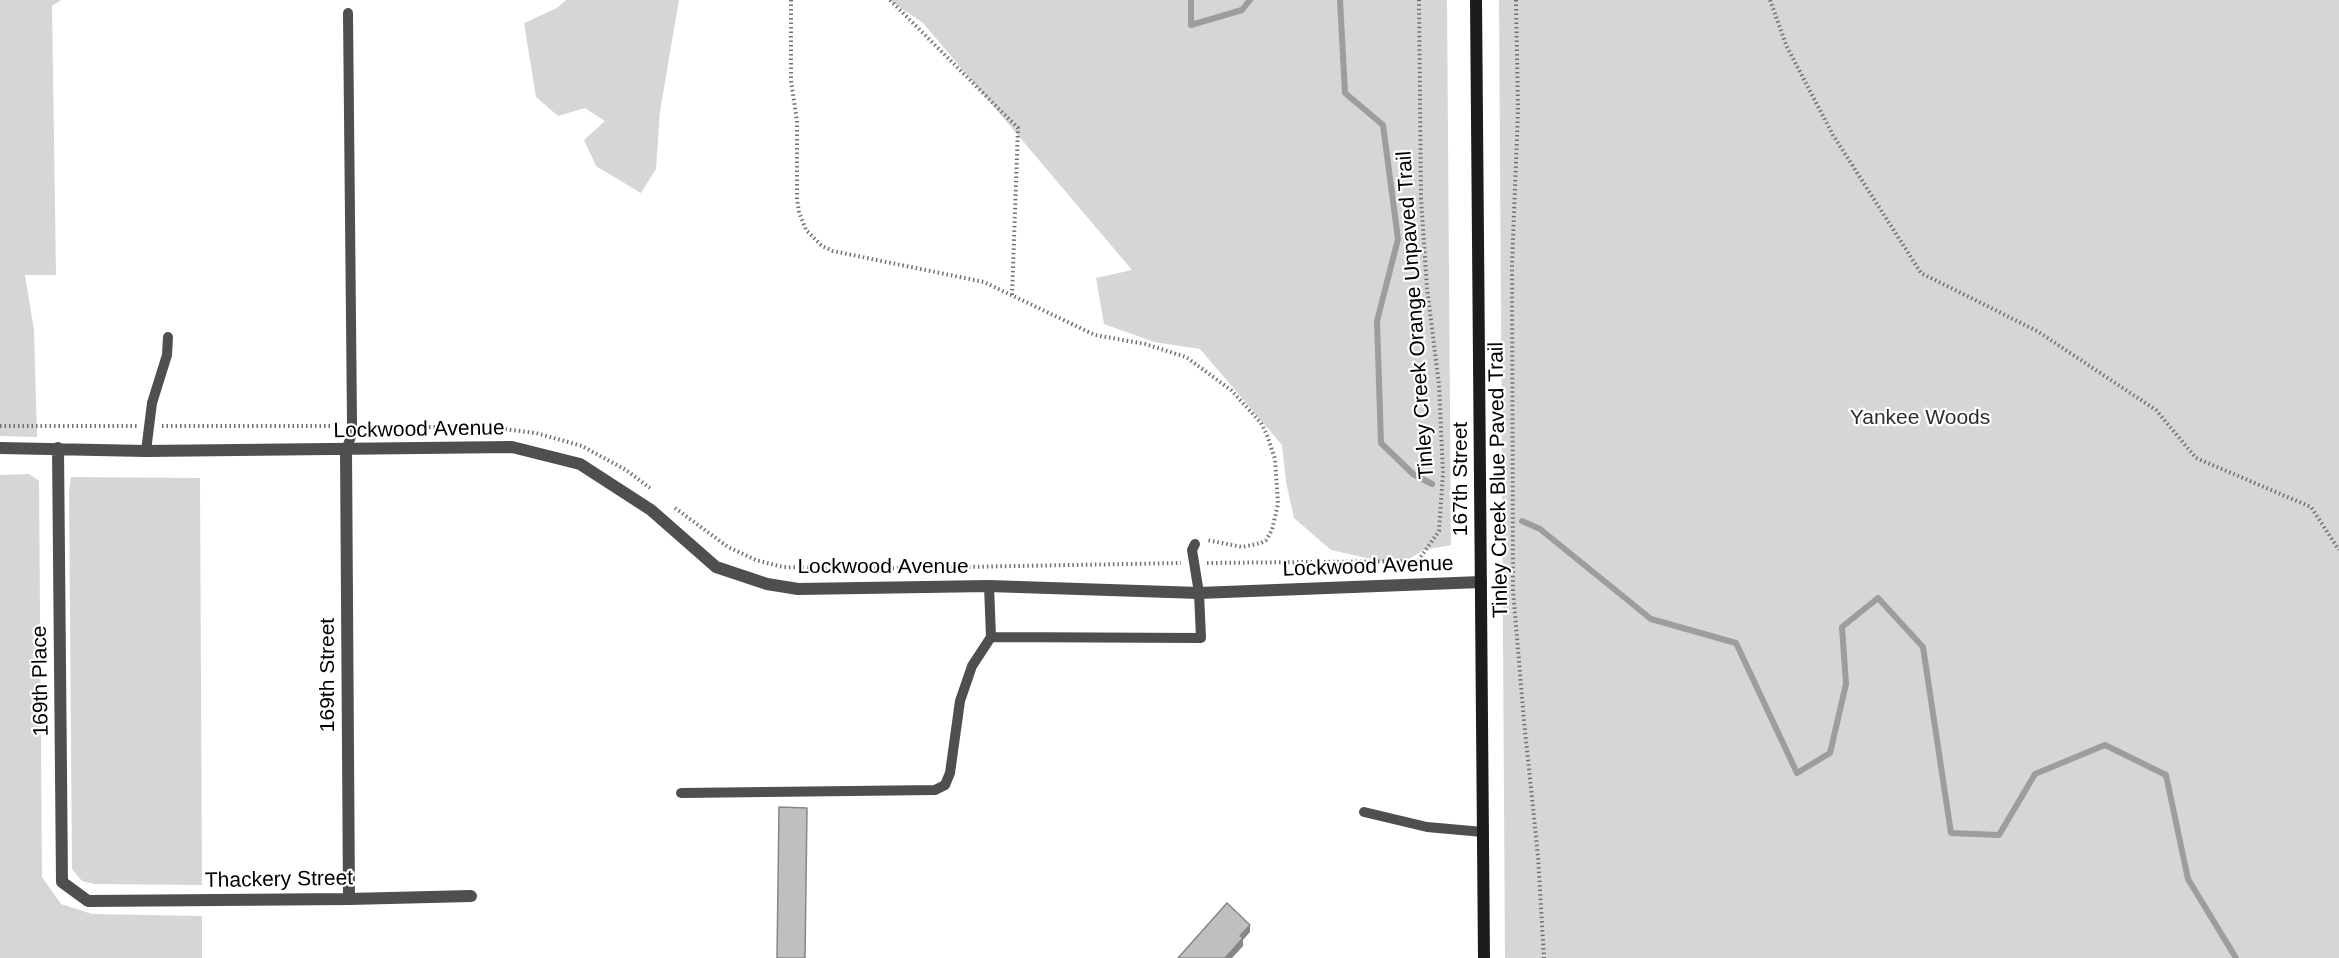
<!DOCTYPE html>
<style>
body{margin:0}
canvas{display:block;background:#fff}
</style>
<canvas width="2339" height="958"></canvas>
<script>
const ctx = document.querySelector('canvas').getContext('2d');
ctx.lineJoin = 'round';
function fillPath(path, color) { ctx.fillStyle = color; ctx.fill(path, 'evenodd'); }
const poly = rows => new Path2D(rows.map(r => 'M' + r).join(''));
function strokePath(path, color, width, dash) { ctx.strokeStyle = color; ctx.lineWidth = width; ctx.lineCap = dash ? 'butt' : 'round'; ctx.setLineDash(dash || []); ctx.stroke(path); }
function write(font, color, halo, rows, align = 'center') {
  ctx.font = font + ' Arial,sans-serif'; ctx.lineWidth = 4.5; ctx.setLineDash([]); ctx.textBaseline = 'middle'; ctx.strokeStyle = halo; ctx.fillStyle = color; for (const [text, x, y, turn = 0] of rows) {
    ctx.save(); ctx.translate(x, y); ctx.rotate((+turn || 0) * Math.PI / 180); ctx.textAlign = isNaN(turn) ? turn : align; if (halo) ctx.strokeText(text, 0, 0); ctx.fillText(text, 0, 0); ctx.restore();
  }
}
fillPath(poly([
 [0,0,61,0,52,6,56,275,25,275,34,330,37,437,0,436],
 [566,0,679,0,660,111,656,169,641,193,596,166,584,140,605,121,585,108,558,116,536,97,524,23,557,8],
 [889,0,1447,0,1451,545,1423,550,1406,561,1380,561,1331,550,1294,518,1286,482,1282,445,1200,349,1154,342,1104,324,1096,278,1132,270,923,23],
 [1499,0,2339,0,2339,958,1505,958],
 [29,474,39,481,42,877,61,904,92,914,202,916,202,958,0,958,0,475],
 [71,477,200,478,202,885,94,884,82,881,72,869,69,491]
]), '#d6d6d6');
strokePath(poly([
 [1191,0,1191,25,1242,10,1250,0],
 [1340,0,1345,93,1383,125,1398,239,1377,321,1381,443,1413,474,1432,484],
 [1522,521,1540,529,1651,619,1736,643,1797,773,1830,753,1846,684,1842,627,1878,598,1923,647,1951,833,1999,835,2035,774,2105,745,2166,775,2188,879,2236,958]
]), '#9d9d9d', 6);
strokePath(poly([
 [791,0,791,81,797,121,797,199,799,212,806,230,822,246,833,251,984,282,1095,335,1145,344,1186,357,1231,390,1261,423,1267,435,1275,459,1278,504,1272,530,1266,540,1261,543,1242,547,1207,540],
 [890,0,1018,128,1012,295],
 [1516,0,1518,111,1512,265,1513,590,1524,721,1538,856,1544,958],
 [1770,0,1787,47,1833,135,1921,273,2037,331,2156,410,2196,458,2311,507,2339,550],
 [0,426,137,426],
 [162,426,338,426],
 [366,427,488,427,536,433,582,446,626,470,650,488],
 [675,508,728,547,756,560,783,567,853,569,1181,563],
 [1207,563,1418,561,1439,531,1443,473,1439,385,1427,288,1421,198,1419,0]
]), '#717171', 4, [1.5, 3]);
strokePath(poly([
 [346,450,352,434,352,422,348,13],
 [146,451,152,403,167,355,168,337],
 [989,586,991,637,1201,638,1199,593,1192,550,1195,544],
 [681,793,935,790,945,785,950,773,960,701,972,666,991,637],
 [1364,812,1427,827,1483,832]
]), '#4f4f4f', 10);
strokePath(poly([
 [0,448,146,451,512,447,580,464,651,510,716,567,767,584,798,589,989,586,1199,593,1481,582],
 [58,448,62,882,88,901,349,899,471,896],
 [346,450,349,899]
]), '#4f4f4f', 12);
strokePath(poly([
 [1476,0,1484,958]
]), '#1c1c1c', 12);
fillPath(poly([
 [1250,925,1250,932,1243,940,1243,946,1232,958,1225,958,1240,936]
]), '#868686');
const building = poly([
 [779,807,807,808,805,958,777,958,779,807],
 [1227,903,1250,925,1240,936,1243,938,1225,958,1178,958,1227,903]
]);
fillPath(building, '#bfbfbf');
strokePath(building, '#868686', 1.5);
write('21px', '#000', '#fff', [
 ["Tinley Creek Orange Unpaved Trail",1416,315,-94],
 ["Lockwood Avenue",419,430,-1],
 ["167th Street",1461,479,-90],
 ["Tinley Creek Blue Paved Trail",1499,480,-91],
 ["Lockwood Avenue",883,567],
 ["Lockwood Avenue",1368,567,-2],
 ["169th Street",328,675,-90],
 ["169th Place",41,681,-91],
 ["Thackery Street",279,880,-1]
]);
write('21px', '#2d2d2d', '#fff', [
 ["Yankee Woods",1920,418]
]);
</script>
